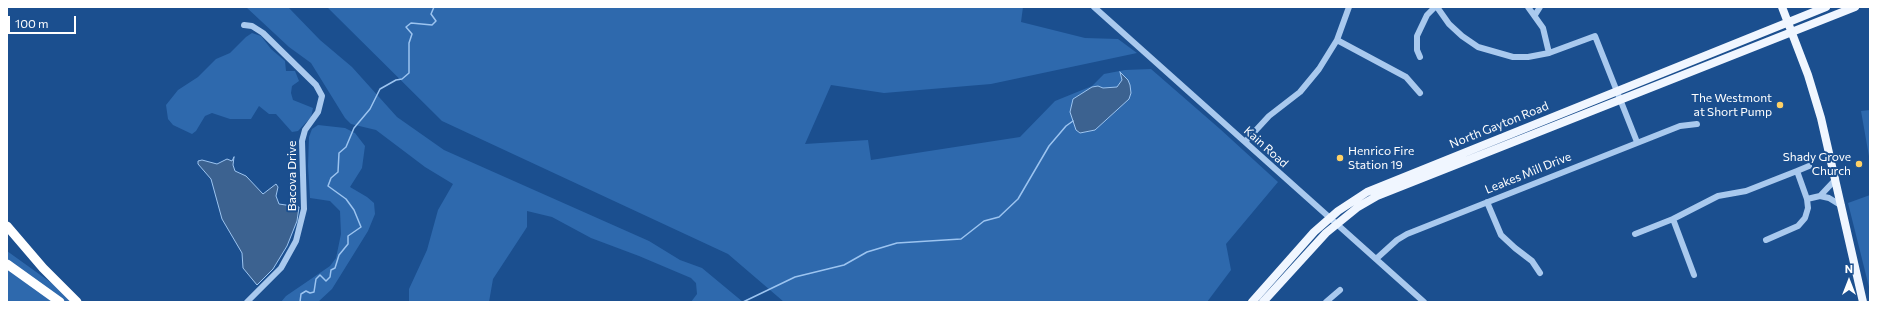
<!DOCTYPE html>
<style>
body{margin:0}
#map{position:relative;width:1877px;height:309px;overflow:hidden;background:#1b4f8f;font-family:Commissioner,sans-serif}
canvas{display:block}
.frame{position:absolute;inset:0;border:8px solid #fff;pointer-events:none}
.north{position:absolute;left:1829px;top:261px;width:40px;height:40px;-webkit-text-stroke:3px #1b4f8f;paint-order:stroke;rotate:0deg;font-size:11px;font-weight:700;line-height:16px;text-align:center;color:#fff}
.north::after{content:'';display:block;margin:auto;width:14px;height:18px;background:#fff;clip-path:polygon(50% 0,100% 100%,50% 72%,0 100%)}
.scale{position:absolute;left:8px;top:16px;width:68px;height:18px;box-sizing:border-box;border:2px solid #fff;border-top:0;padding-left:5px;font-size:12px;line-height:14px;white-space:nowrap;color:#fff;-webkit-text-stroke:3px #1b4f8f;paint-order:stroke}
</style>
<div id="map">
<canvas width="1877" height="309"></canvas>
<div class="frame"></div>
<div class="north">N</div>
<div class="scale">100 m</div>
</div>
<script>
const ctx = document.querySelector('canvas').getContext('2d');
ctx.lineJoin = 'round';
function fillPath(path, color) { ctx.fillStyle = color; ctx.fill(path, 'evenodd'); }
const poly = rows => new Path2D(rows.map(r => 'M' + r).join(''));
function strokePath(path, color, width, dash) { ctx.strokeStyle = color; ctx.lineWidth = width; ctx.lineCap = dash ? 'butt' : 'round'; ctx.setLineDash(dash || []); ctx.stroke(path); }
function write(font, color, halo, rows, align = 'center') {
  ctx.font = font + ' Commissioner,sans-serif'; ctx.lineWidth = 4; ctx.setLineDash([]); ctx.textBaseline = 'middle'; ctx.strokeStyle = halo; ctx.fillStyle = color; for (const [text, x, y, turn = 0] of rows) {
    ctx.save(); ctx.translate(x, y); ctx.rotate((+turn || 0) * Math.PI / 180); ctx.textAlign = isNaN(turn) ? turn : align; if (halo) ctx.strokeText(text, 0, 0); ctx.fillText(text, 0, 0); ctx.restore();
  }
}
fillPath(poly([
 [246,7,288,7,320,40,352,67,397,117,444,150,649,241,680,260,702,268,743,302,691,302,697,294,696,283,691,278,639,256,591,238,552,217,527,211,527,227,493,279,489,302,409,302,409,289,427,250,438,210,453,184,425,167,376,130,351,124,345,118,311,63,289,47],
 [327,7,1023,7,1021,22,1085,38,1118,39,1137,53,991,84,884,93,831,85,805,144,868,140,871,160,1020,137,1055,101,1092,86,1104,74,1125,70,1151,69,1220,129,1278,182,1226,244,1231,270,1207,302,784,302,728,254,442,121],
 [1120,73,1129,99,1092,87,1098,86,1103,88,1117,87,1122,80],
 [252,33,261,36,271,49,285,61,286,71,295,71,299,81,292,86,291,93,293,100,313,108,311,117,298,131,292,132,276,114,269,114,259,106,251,119,230,119,212,113,205,116,196,131,192,134,173,125,168,119,166,105,178,90,198,77,216,59,230,53,246,37],
 [1870,110,1870,162,1861,111],
 [318,125,345,128,355,133,365,146,362,168,350,187,367,197,374,203,375,214,368,231,332,289,318,302,281,302,286,296,330,266,336,258,341,234,340,211,330,201,310,198,308,166,309,137,312,129],
 [1870,195,1870,291,1848,203],
 [7,251,78,302,7,302]
]), '#2e69ad');
const water = poly([
 [1120,72,1128,80,1130,85,1131,93,1129,99,1095,130,1080,133,1076,130,1070,112,1073,99,1092,87,1098,86,1103,88,1117,87,1122,80,1120,72],
 [234,157,233,165,235,171,246,176,263,194,276,184,278,187,276,196,279,204,299,207,297,221,287,246,273,269,257,285,243,268,242,253,222,219,211,179,198,164,198,161,202,160,217,164,227,159,232,161,234,157]
]);
fillPath(water, '#3c6290');
strokePath(water, '#9cc4f0', 1);
strokePath(poly([
 [300,302,301,294,306,291,310,293,314,292,316,279,320,275,326,281,330,277,331,270,335,268,339,255,348,244,348,236,361,227,354,210,346,199,328,186,331,178,338,172,339,153,346,147,354,128,370,109,380,89,396,80,402,79,409,73,409,43,412,34,406,27,411,23,432,25,436,21,431,14,434,7],
 [743,302,795,277,844,265,867,252,897,243,961,239,984,221,999,217,1018,199,1049,146,1066,126,1073,121]
]), '#9cc4f0', 1.5);
strokePath(poly([
 [1094,7,1424,302],
 [1437,7,1449,24,1462,36,1478,47,1513,57,1528,57,1549,53,1595,36,1637,142],
 [1528,7,1543,28,1549,53],
 [1535,15,1540,7],
 [244,25,252,26,263,33,316,85,322,96,318,112,305,130,302,141,304,209,296,241,281,268,247,302],
 [1337,40,1406,77,1420,93],
 [1420,57,1417,50,1417,36,1427,15,1435,7],
 [1245,142,1269,116,1300,92,1319,69,1337,40,1349,7],
 [1797,171,1809,166],
 [1820,196,1829,198,1842,206],
 [1487,202,1501,235,1515,248,1532,261,1540,273],
 [1635,234,1673,219],
 [1766,240,1798,226,1805,218,1808,208,1807,199],
 [1376,259,1397,240,1407,234,1680,126,1697,124],
 [1694,275,1673,219,1718,196,1746,191,1797,171,1807,199,1820,196,1836,179],
 [1326,302,1340,290]
]), '#a9c9ee', 6);
strokePath(poly([
 [1782,7,1808,75,1821,118,1863,302],
 [1252,302,1314,232,1338,211,1367,192,1826,7],
 [1263,302,1326,233,1358,207,1377,196,1855,7]
]), '#f0f6ff', 8);
strokePath(poly([
 [7,226,43,268,77,302],
 [7,264,60,302]
]), '#fff', 9);
for (const [x, y, r, color] of [
 [1780,105,4,"#ffd166"],
 [1340,158,4,"#ffd166"],
 [1859,164,4,"#ffd166"]
]) { const dot = new Path2D(); dot.arc(x, y, r, 0, 2 * Math.PI); ctx.fillStyle = color; ctx.fill(dot); strokePath(dot, '#1b4f8f', 1.5); }
write('12px', '#fff', '#1b4f8f', [
 ["The Westmont",1772,98],
 ["at Short Pump",1772,112],
 ["Henrico Fire",1348,151,"left"],
 ["Station 19",1348,165,"left"],
 ["Shady Grove",1851,157],
 ["Church",1851,171]
], 'right');
write('12px', '#fff', '#1b4f8f', [
 ["North Gayton Road",1499,125,-22],
 ["Kain Road",1266,147,42],
 ["Leakes Mill Drive",1528,173,-22],
 ["Bacova Drive",292,176,-90]
]);
</script>
